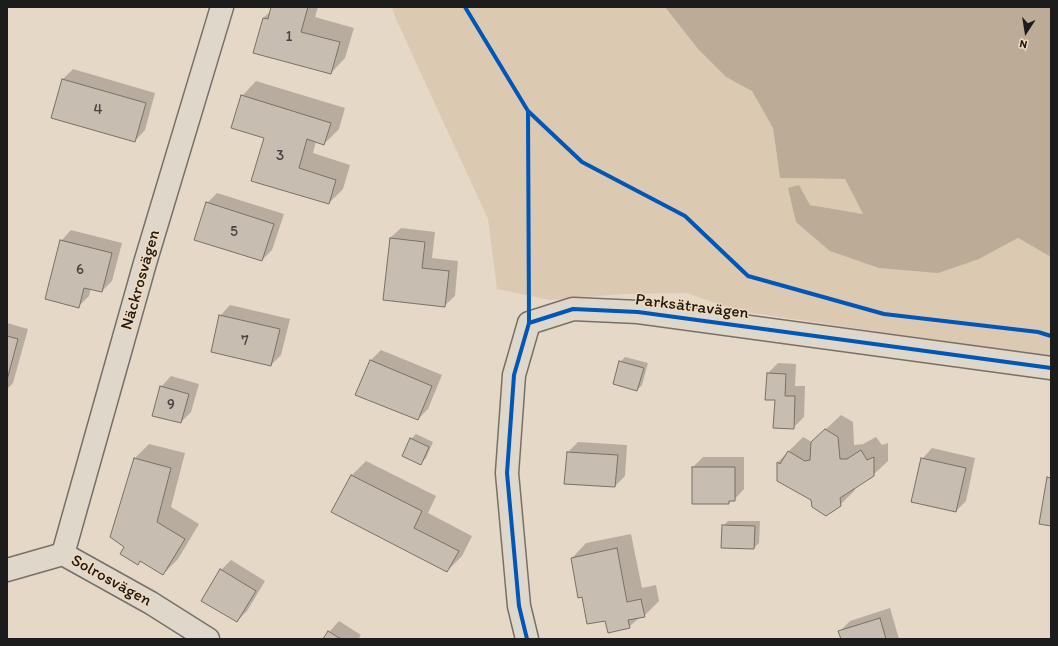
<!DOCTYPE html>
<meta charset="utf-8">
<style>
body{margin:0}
#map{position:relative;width:1058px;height:646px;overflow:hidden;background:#e5d8c6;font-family:Itim,sans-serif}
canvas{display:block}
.frame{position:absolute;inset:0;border:8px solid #1c1c1c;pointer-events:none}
.north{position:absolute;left:1006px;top:12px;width:40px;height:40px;-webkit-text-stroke:3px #f2d9b9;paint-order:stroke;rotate:192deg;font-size:11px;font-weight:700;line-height:16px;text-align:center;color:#1c1c1c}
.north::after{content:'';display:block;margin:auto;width:14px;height:18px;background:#1c1c1c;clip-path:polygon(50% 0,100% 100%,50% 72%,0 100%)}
</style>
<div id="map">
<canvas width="1058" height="646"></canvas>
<div class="frame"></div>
<div class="north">N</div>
</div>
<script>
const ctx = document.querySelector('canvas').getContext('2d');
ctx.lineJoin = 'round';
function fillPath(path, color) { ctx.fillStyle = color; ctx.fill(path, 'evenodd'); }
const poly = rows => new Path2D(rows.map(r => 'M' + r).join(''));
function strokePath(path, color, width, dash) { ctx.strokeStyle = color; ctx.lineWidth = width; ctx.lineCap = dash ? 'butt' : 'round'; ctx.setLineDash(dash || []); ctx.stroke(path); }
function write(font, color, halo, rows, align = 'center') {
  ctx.font = font + ' Itim,sans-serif'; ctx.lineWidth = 3; ctx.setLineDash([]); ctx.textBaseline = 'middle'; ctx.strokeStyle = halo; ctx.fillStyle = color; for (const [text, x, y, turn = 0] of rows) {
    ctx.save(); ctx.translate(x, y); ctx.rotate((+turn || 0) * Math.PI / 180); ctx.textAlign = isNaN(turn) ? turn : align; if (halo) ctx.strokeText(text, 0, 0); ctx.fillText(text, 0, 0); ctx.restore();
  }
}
fillPath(poly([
 [392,7,665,7,698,49,726,77,752,90,773,128,780,178,845,179,863,214,810,205,799,185,796,222,979,259,1018,238,1051,257,1051,357,739,311,686,293,623,294,550,300,497,289,488,219,396,19]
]), '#dbc9b2');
fillPath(poly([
 [665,7,1051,7,1051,257,1018,238,979,259,938,273,879,268,830,251,796,222,788,188,799,185,810,205,863,214,845,179,780,178,773,128,752,91,726,77,698,49]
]), '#bbab97');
fillPath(poly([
 [272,7,318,7,315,17,354,28,345,58,331,73,263,18,271,11],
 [73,69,155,93,145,130,135,141,63,79],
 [256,81,345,108,339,129,324,144,316,141,313,153,350,165,343,189,329,203,265,137,242,96],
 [217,193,284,214,272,250,262,260,207,203],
 [401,228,435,232,432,258,458,261,455,296,444,306,390,238],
 [71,230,122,243,112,281,102,291,91,288,89,296,78,307,61,241],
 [230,305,290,319,281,355,271,365,220,316],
 [7,323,28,329,13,383,7,389],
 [381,350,442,375,428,409,418,419,371,360],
 [625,357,648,363,642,385,637,390,620,362],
 [778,363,796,364,795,386,805,386,804,417,793,428,768,373],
 [171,376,199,384,191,412,181,422,161,387],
 [841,415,853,422,854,445,863,444,876,437,882,445,888,443,888,461,873,475,855,488,855,490,840,505,812,500,778,480,778,462,803,437,812,442],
 [416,434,433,442,426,458,421,463,411,439],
 [578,442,627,445,625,476,615,486,565,483,568,452],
 [149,444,185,453,171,507,199,524,178,559,163,574,141,560,138,564,126,547,111,537,135,458],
 [932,448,975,458,966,501,956,511,922,459],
 [703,457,744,457,744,489,734,500,732,500,728,503,693,467],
 [366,461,436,496,428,513,472,536,462,556,447,571,333,512,352,475],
 [728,521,760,521,759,543,754,548,723,526],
 [631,534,642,588,656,585,659,601,644,616,640,617,629,627,606,619,583,596,572,558,586,543],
 [231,560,265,581,247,611,237,621,221,570],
 [890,608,899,639,842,639,840,631,850,621],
 [339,621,361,635,358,639,324,639,329,632]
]), '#0003');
const building = poly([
 [271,7,308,7,301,32,340,42,331,74,253,53,263,18,268,19,271,7],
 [62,79,146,103,135,142,51,118,62,79],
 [241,95,331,123,324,145,307,139,299,168,336,180,329,204,251,181,264,138,231,128,241,95],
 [206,202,274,224,262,261,194,240,206,202],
 [390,238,425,242,422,268,449,271,445,307,383,300,390,238],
 [60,240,112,253,102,292,84,288,79,308,45,299,60,240],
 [219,315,280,329,271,366,211,352,219,315],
 [7,336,18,339,7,380,7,336],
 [370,360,432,386,418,420,355,395,370,360],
 [619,361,644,368,637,391,613,384,619,361],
 [767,373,786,374,785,396,795,396,794,429,773,428,775,400,765,400,767,373],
 [160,386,189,394,181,423,152,416,160,386],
 [825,429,838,437,840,459,847,459,861,450,867,460,874,457,874,476,840,498,841,506,826,516,812,507,811,500,777,481,777,462,780,464,788,451,805,461,810,460,811,442,825,429],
 [410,438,429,447,421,465,402,456,410,438],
 [567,452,618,455,615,487,564,484,567,452],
 [134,458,171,468,157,522,185,539,163,575,140,561,138,565,120,554,124,547,110,537,134,458],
 [921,458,966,468,956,512,911,502,921,458],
 [692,467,735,467,735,501,729,501,729,504,692,504,692,467],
 [351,475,422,511,414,528,459,551,447,572,331,512,351,475],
 [1047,477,1051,478,1051,526,1039,524,1047,477],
 [722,525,755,526,754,549,721,548,722,525],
 [617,548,627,602,641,599,645,617,628,620,630,628,608,633,605,621,587,624,582,597,578,598,571,558,617,548],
 [220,569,256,591,237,622,201,601,220,569],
 [880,618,886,639,841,639,838,631,880,618],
 [328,631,341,639,323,639,328,631]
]);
fillPath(building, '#c7beb1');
strokePath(building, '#767168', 1);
const minor = poly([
 [63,554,145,263,222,7],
 [7,570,63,554,151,603,208,639],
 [527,639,519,606,507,473,514,375,529,323,573,309,638,312,1051,368]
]);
strokePath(minor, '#767168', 25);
strokePath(minor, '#e0d7cb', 22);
strokePath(poly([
 [465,7,528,111,582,162,685,216,748,276,884,314,1038,332,1051,336],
 [528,111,529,323],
 [527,639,519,606,507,473,514,375,529,323,573,309,638,312,1051,368]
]), '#0057b8', 4);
write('15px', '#474441', null, [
 ["1",289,37],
 ["4",98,110],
 ["3",280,156],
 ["5",234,232],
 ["6",80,270],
 ["7",245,341],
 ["9",171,405]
]);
write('17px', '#1c1c1c', '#f2d9b9', [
 ["Näckrosvägen",141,280,-74],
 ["Parksätravägen",692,307,7],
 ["Solrosvägen",111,581,29]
]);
</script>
